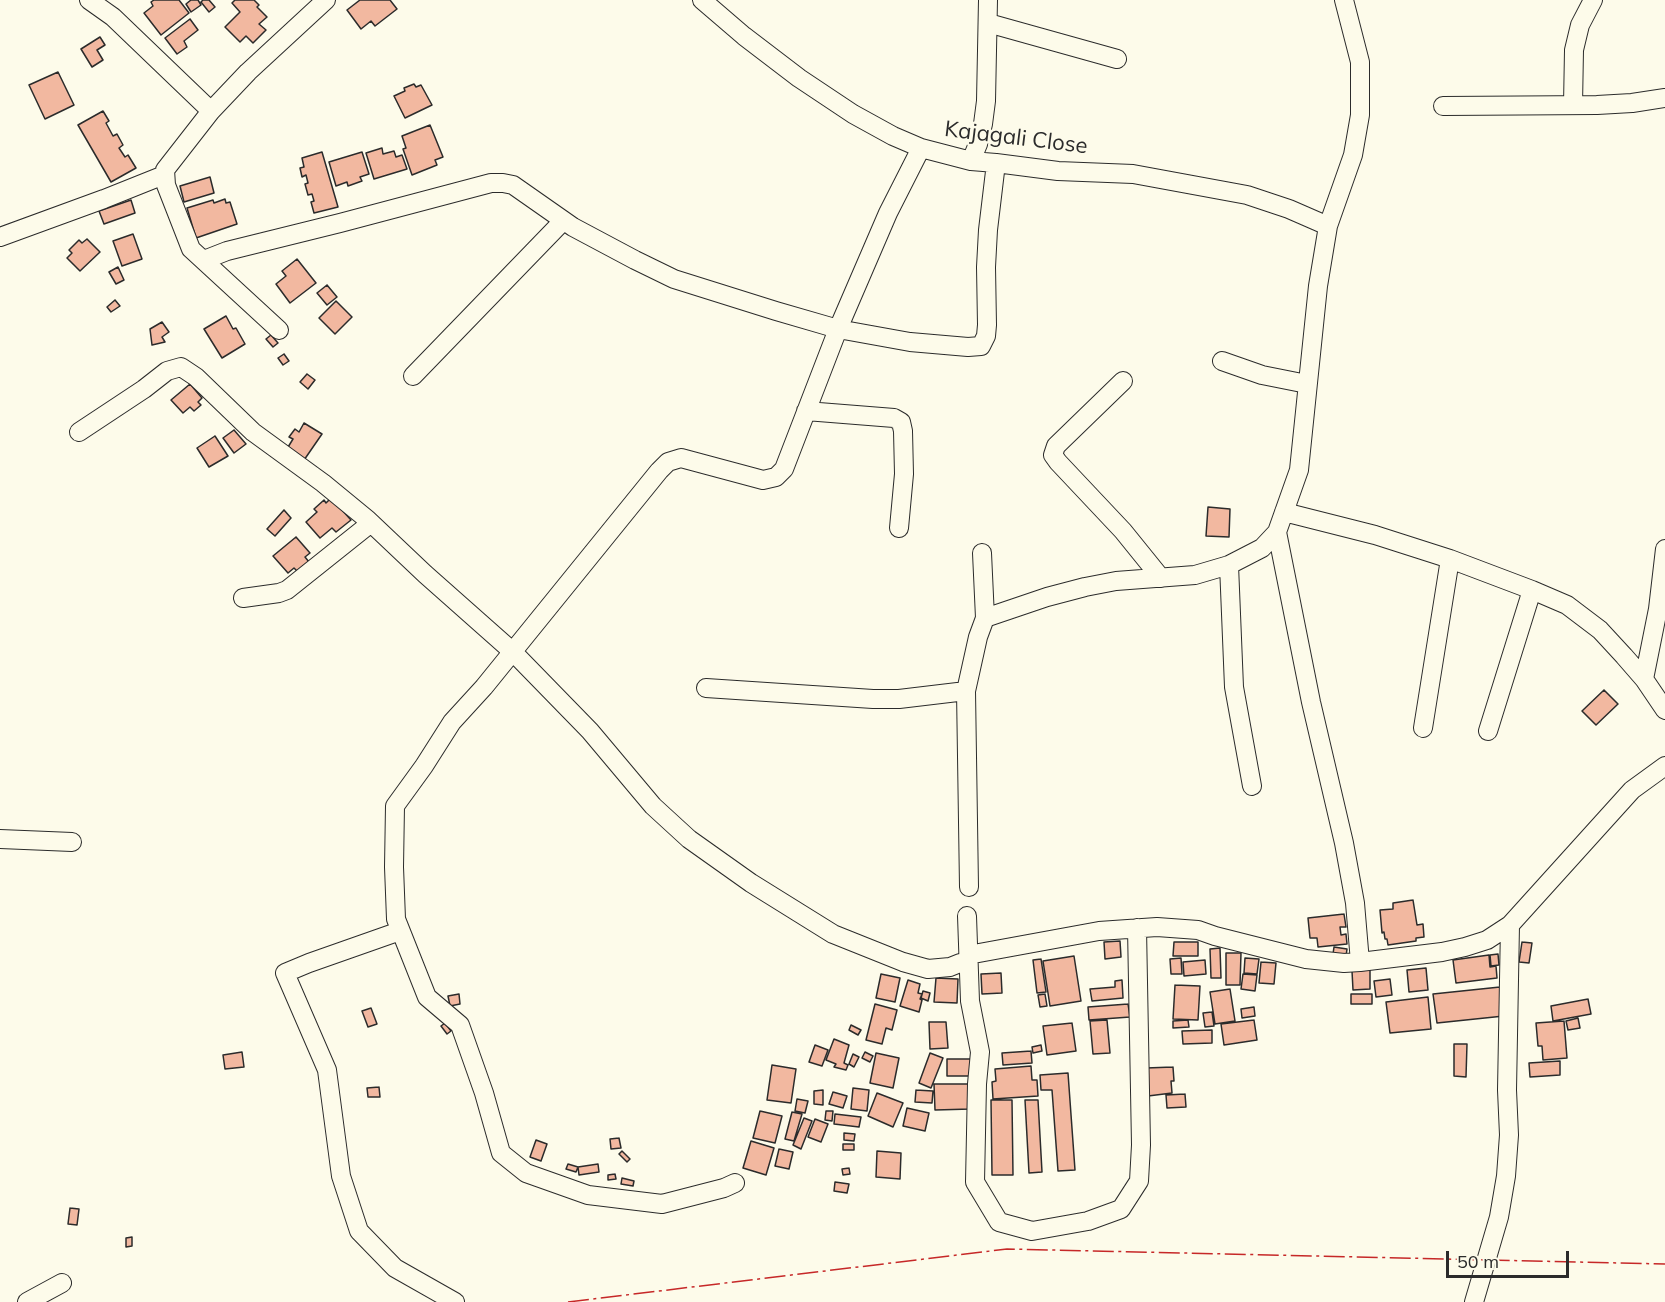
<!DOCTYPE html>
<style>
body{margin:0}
#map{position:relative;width:1665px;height:1302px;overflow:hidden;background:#fdfbea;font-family:Mulish,sans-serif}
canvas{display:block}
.scale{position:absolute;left:1446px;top:1251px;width:123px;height:27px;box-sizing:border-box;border:3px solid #2b2b2b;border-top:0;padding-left:8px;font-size:18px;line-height:21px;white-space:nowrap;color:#2b2b2b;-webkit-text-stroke:4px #fdfbea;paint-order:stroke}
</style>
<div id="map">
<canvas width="1665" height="1302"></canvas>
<div class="scale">50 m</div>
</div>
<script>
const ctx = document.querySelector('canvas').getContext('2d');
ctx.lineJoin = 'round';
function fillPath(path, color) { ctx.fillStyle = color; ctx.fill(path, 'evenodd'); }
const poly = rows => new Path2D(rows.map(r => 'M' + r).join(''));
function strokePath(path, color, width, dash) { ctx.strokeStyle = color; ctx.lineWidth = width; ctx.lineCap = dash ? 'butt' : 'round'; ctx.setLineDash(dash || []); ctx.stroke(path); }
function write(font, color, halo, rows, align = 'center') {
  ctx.font = font + ' Mulish,sans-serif'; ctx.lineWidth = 4.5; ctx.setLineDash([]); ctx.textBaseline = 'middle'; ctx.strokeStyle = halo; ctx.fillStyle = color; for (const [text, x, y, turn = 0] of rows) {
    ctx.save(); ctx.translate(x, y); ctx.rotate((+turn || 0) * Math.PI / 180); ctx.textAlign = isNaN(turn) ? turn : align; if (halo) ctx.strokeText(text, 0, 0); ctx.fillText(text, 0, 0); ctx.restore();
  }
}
const building = poly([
 [154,0,179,0,189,13,161,35,144,13,153,6,151,2,154,0],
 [191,0,198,0,201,5,191,12,186,4,191,0],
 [203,0,209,0,215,7,209,12,201,2,203,0],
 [235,0,254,0,259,5,257,7,267,17,259,24,266,30,253,43,246,36,240,42,225,27,240,12,232,3,235,0],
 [360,0,390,0,397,9,375,26,371,21,361,29,347,10,360,0],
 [190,19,198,30,184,41,187,47,177,54,165,38,190,19],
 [100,37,105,45,97,50,103,60,92,67,81,49,100,37],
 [58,72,74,105,45,119,29,85,58,72],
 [414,84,416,87,421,85,432,105,405,118,394,96,405,91,404,88,414,84],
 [103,111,109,121,106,123,113,136,117,134,123,145,119,148,125,157,128,155,136,168,111,182,78,125,103,111],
 [430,125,443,157,435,160,437,165,412,175,403,149,406,148,402,136,430,125],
 [382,148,383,154,394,151,396,157,402,155,407,169,374,179,366,153,382,148],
 [322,152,338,207,314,213,311,202,314,201,312,194,308,195,305,184,308,183,306,175,302,177,300,168,304,167,302,158,322,152],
 [362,152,369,174,360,177,362,181,348,186,347,182,336,186,329,162,362,152],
 [210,177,214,193,184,202,180,186,210,177],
 [225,199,226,203,230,202,237,224,196,238,187,208,213,200,214,203,225,199],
 [131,200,135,213,104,224,99,211,131,200],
 [133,234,142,259,122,266,113,241,133,234],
 [87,239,100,252,80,271,67,258,72,253,69,250,79,240,82,243,87,239],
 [297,259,316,283,290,303,276,284,286,276,282,271,297,259],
 [118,267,124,280,116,284,109,272,118,267],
 [327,285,337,297,327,305,317,293,327,285],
 [115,300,120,306,111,312,107,307,115,300],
 [336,301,352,317,335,334,319,318,336,301],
 [226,316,233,329,236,328,245,344,222,358,204,329,226,316],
 [162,322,169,332,162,337,165,342,152,345,150,329,162,322],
 [271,335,278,343,273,347,266,339,271,335],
 [284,354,289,361,283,365,278,358,284,354],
 [307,374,315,380,308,389,300,382,307,374],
 [190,384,202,398,198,402,201,405,194,411,190,407,183,413,171,400,190,384],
 [304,423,322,434,302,463,285,452,293,439,289,437,295,429,299,432,304,423],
 [234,430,246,444,234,453,223,438,234,430],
 [215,436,228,456,209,467,197,448,215,436],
 [331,498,351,520,336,532,332,528,320,538,306,522,317,512,314,509,324,500,326,503,331,498],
 [1208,507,1230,509,1229,537,1206,536,1208,507],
 [284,510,291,518,275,536,267,529,284,510],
 [296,537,310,553,305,557,309,562,298,572,294,568,288,573,273,556,296,537],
 [1604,690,1618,704,1596,725,1582,711,1604,690],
 [1413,900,1417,925,1423,924,1424,937,1416,938,1416,941,1388,945,1387,939,1385,939,1384,932,1382,933,1380,910,1393,909,1393,903,1413,900],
 [1344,914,1346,927,1340,927,1341,935,1346,934,1347,944,1318,947,1317,938,1310,938,1308,918,1344,914],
 [1120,941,1121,957,1105,959,1104,942,1120,941],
 [1174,942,1198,942,1198,956,1173,956,1174,942],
 [1522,942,1532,943,1529,963,1519,962,1522,942],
 [1334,947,1347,949,1346,956,1333,954,1334,947],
 [1220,948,1221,978,1211,978,1210,949,1220,948],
 [1226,953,1241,953,1240,985,1226,985,1226,953],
 [1498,954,1499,965,1491,966,1490,955,1498,954],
 [1489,955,1490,967,1496,966,1497,978,1456,983,1453,960,1489,955],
 [1074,956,1081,1001,1050,1006,1043,961,1074,956],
 [1181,958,1182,974,1171,974,1170,959,1181,958],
 [1245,958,1259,959,1257,974,1244,973,1245,958],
 [1041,959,1046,992,1037,993,1033,960,1041,959],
 [1205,960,1206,974,1184,976,1183,962,1205,960],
 [1261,962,1276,963,1274,984,1259,983,1261,962],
 [1426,968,1428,990,1409,992,1407,970,1426,968],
 [1370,970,1370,989,1353,990,1352,971,1370,970],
 [1001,973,1002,993,982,994,981,974,1001,973],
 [881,974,900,978,895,1002,876,998,881,974],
 [1243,974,1257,975,1255,991,1241,989,1243,974],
 [936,978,958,979,957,1003,934,1002,936,978],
 [1390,979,1392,995,1376,997,1374,981,1390,979],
 [908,980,920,984,918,993,922,994,920,999,922,1000,919,1012,900,1006,908,980],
 [1122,980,1123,998,1092,1001,1090,989,1115,987,1115,981,1122,980],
 [1175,985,1200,986,1198,1020,1173,1019,1175,985],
 [1500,987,1504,1016,1437,1023,1433,994,1500,987],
 [1230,989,1235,1021,1215,1024,1210,992,1230,989],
 [923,991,930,993,928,1001,921,998,923,991],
 [459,994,460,1004,450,1006,448,996,459,994],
 [1045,994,1047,1006,1040,1007,1038,995,1045,994],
 [1351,994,1372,994,1372,1004,1351,1004,1351,994],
 [1428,997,1431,1029,1390,1033,1386,1002,1428,997],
 [1588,999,1591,1014,1553,1021,1551,1006,1588,999],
 [875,1004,897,1010,892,1030,886,1028,882,1044,866,1040,875,1004],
 [1128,1004,1130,1017,1089,1020,1088,1007,1128,1004],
 [1254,1007,1255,1016,1242,1018,1241,1009,1254,1007],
 [371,1008,377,1024,368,1027,362,1011,371,1008],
 [1212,1012,1214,1026,1205,1027,1203,1013,1212,1012],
 [1578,1018,1580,1028,1568,1030,1566,1021,1578,1018],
 [1107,1020,1110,1053,1093,1054,1090,1021,1107,1020],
 [1188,1020,1189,1027,1173,1028,1173,1021,1188,1020],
 [1254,1020,1257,1040,1224,1045,1221,1024,1254,1020],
 [1564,1021,1567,1058,1543,1060,1542,1046,1538,1046,1536,1023,1564,1021],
 [929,1022,946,1022,948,1048,930,1049,929,1022],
 [445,1023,451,1031,447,1034,441,1026,445,1023],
 [1072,1023,1076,1051,1047,1055,1043,1026,1072,1023],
 [851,1025,861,1030,858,1035,849,1030,851,1025],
 [1212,1030,1212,1043,1183,1044,1182,1031,1212,1030],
 [834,1039,849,1045,844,1063,848,1065,846,1070,834,1067,836,1064,826,1060,834,1039],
 [1454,1044,1467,1044,1466,1077,1454,1076,1454,1044],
 [815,1045,828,1050,822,1066,809,1062,815,1045],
 [1041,1045,1042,1051,1033,1053,1032,1047,1041,1045],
 [1031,1051,1032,1063,1003,1065,1002,1053,1031,1051],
 [242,1052,244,1067,225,1069,223,1055,242,1052],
 [865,1052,873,1056,870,1062,862,1058,865,1052],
 [876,1053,899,1058,893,1088,870,1083,876,1053],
 [930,1053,943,1058,931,1088,919,1083,930,1053],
 [853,1054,859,1057,854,1067,849,1064,853,1054],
 [947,1059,972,1059,972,1076,947,1076,947,1059],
 [1560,1061,1560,1075,1530,1077,1529,1063,1560,1061],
 [772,1065,796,1069,791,1103,767,1100,772,1065],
 [1031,1066,1032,1080,1037,1080,1038,1096,993,1099,992,1082,996,1081,995,1069,1031,1066],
 [1173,1067,1174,1081,1171,1081,1172,1093,1148,1096,1146,1068,1173,1067],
 [1068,1073,1075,1170,1058,1171,1052,1090,1041,1090,1040,1075,1068,1073],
 [934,1084,970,1084,971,1109,935,1110,934,1084],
 [379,1087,380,1097,368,1097,367,1088,379,1087],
 [853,1088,869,1090,867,1111,851,1109,853,1088],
 [823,1090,823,1105,814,1104,814,1091,823,1090],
 [916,1090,933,1091,932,1103,915,1102,916,1090],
 [833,1092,847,1096,843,1108,829,1104,833,1092],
 [877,1093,903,1103,893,1127,868,1116,877,1093],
 [1185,1094,1186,1107,1167,1108,1166,1095,1185,1094],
 [797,1099,808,1101,805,1113,795,1111,797,1099],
 [991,1100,1012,1100,1013,1175,992,1175,991,1100],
 [1025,1100,1038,1100,1042,1172,1029,1173,1025,1100],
 [907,1108,929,1113,925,1131,903,1126,907,1108],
 [760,1111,782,1116,775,1143,753,1138,760,1111],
 [826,1111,833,1111,832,1121,825,1120,826,1111],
 [792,1112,802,1114,794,1141,785,1139,792,1112],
 [835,1114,861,1117,859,1127,834,1124,835,1114],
 [804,1118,812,1121,801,1149,793,1145,804,1118],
 [815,1119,828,1124,821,1142,808,1137,815,1119],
 [844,1133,855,1134,854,1141,844,1140,844,1133],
 [619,1138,621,1148,611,1149,610,1139,619,1138],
 [536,1140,547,1144,541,1161,530,1157,536,1140],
 [751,1141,774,1148,766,1175,743,1168,751,1141],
 [843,1144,854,1144,854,1150,843,1150,843,1144],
 [779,1149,793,1152,789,1169,775,1166,779,1149],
 [622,1151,630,1159,627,1162,619,1154,622,1151],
 [877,1151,901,1153,900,1179,876,1177,877,1151],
 [568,1164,578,1167,576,1172,566,1169,568,1164],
 [598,1164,599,1172,579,1175,578,1167,598,1164],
 [849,1168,850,1174,843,1175,842,1169,849,1168],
 [615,1174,616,1179,608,1180,608,1175,615,1174],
 [622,1178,634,1181,633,1186,621,1184,622,1178],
 [835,1182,849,1184,847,1193,834,1191,835,1182],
 [70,1208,79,1209,77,1225,68,1224,70,1208],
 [132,1237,132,1246,126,1247,126,1238,132,1237]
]);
fillPath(building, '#f2b8a0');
strokePath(building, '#2b2b2b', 1.5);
const minor = poly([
 [89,0,113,17,211,111],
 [702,0,744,36,799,78,853,114,893,136,921,148,971,161,996,163,1058,171,1133,174,1247,195,1289,209,1328,226],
 [988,23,1117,59],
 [1573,105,1574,50,1580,25,1593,0],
 [1443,106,1597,105,1632,103,1665,98],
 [971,161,978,144,983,124,986,101,988,0],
 [0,237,104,199,164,175],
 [204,260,227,251,340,223,491,183,503,183,513,185,573,227,635,260,674,279,776,311,838,329,910,342,968,347,981,346,986,336,987,325,986,267,988,230,996,163],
 [279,330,191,249,166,185,165,170,211,111,248,72,326,0],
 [1222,361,1262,375,1307,384],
 [413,376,563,221],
 [1123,381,1056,446,1053,455,1058,462,1123,531,1161,578],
 [806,411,894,418,901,422,903,431,904,474,899,528],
 [79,432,144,389,167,371,181,367,196,377,253,432,323,483,368,520,425,574,513,652,590,731,653,806,689,839,751,883,833,934,903,962,928,969,950,967,960,963],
 [1284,512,1375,535,1450,559,1532,590,1567,605,1600,630,1624,656,1644,679,1665,710],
 [1277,532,1311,702,1344,843,1355,903,1360,962],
 [982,553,985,618],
 [1229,565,1234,687,1252,786],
 [243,598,279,593,287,590,371,523],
 [1644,679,1658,609,1665,549],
 [706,688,873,699,899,699,966,691],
 [1423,728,1450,559],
 [1488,731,1532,590],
 [0,839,72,842],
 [969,887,966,691,978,637,985,618,1047,597,1085,587,1116,581,1195,575,1229,565,1262,548,1277,532,1299,470,1318,286,1328,226,1353,155,1360,115,1360,62,1344,0],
 [967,916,970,1001,980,1052,977,1084,975,1182,999,1222,1032,1231,1088,1221,1121,1209,1139,1181,1141,1145,1137,928],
 [400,931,309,963,285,973,327,1070,341,1176,359,1231,395,1268,455,1302],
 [968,955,1099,931,1157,927,1198,930,1215,936,1306,959,1344,963,1360,962,1442,952,1465,947,1487,940,1510,925],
 [735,1183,724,1188,662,1204,588,1195,526,1173,501,1153,484,1093,460,1025,427,997,396,919,394,867,395,806,424,766,452,722,484,687,659,471,668,462,681,458,763,480,776,477,784,469,838,329,888,213,921,148],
 [27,1302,62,1283],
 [1474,1302,1499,1217,1506,1176,1509,1135,1507,1090,1510,925,1632,790,1665,766]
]);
strokePath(minor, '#2b2b2b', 20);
strokePath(minor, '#fdfbea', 18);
strokePath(poly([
 [568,1302,1007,1249,1665,1264]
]), '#c62828', 1.5, [21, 4.5, 3, 4.5]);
write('22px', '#2b2b2b', '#fdfbea', [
 ["Kajagali Close",1016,138,7]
]);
</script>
